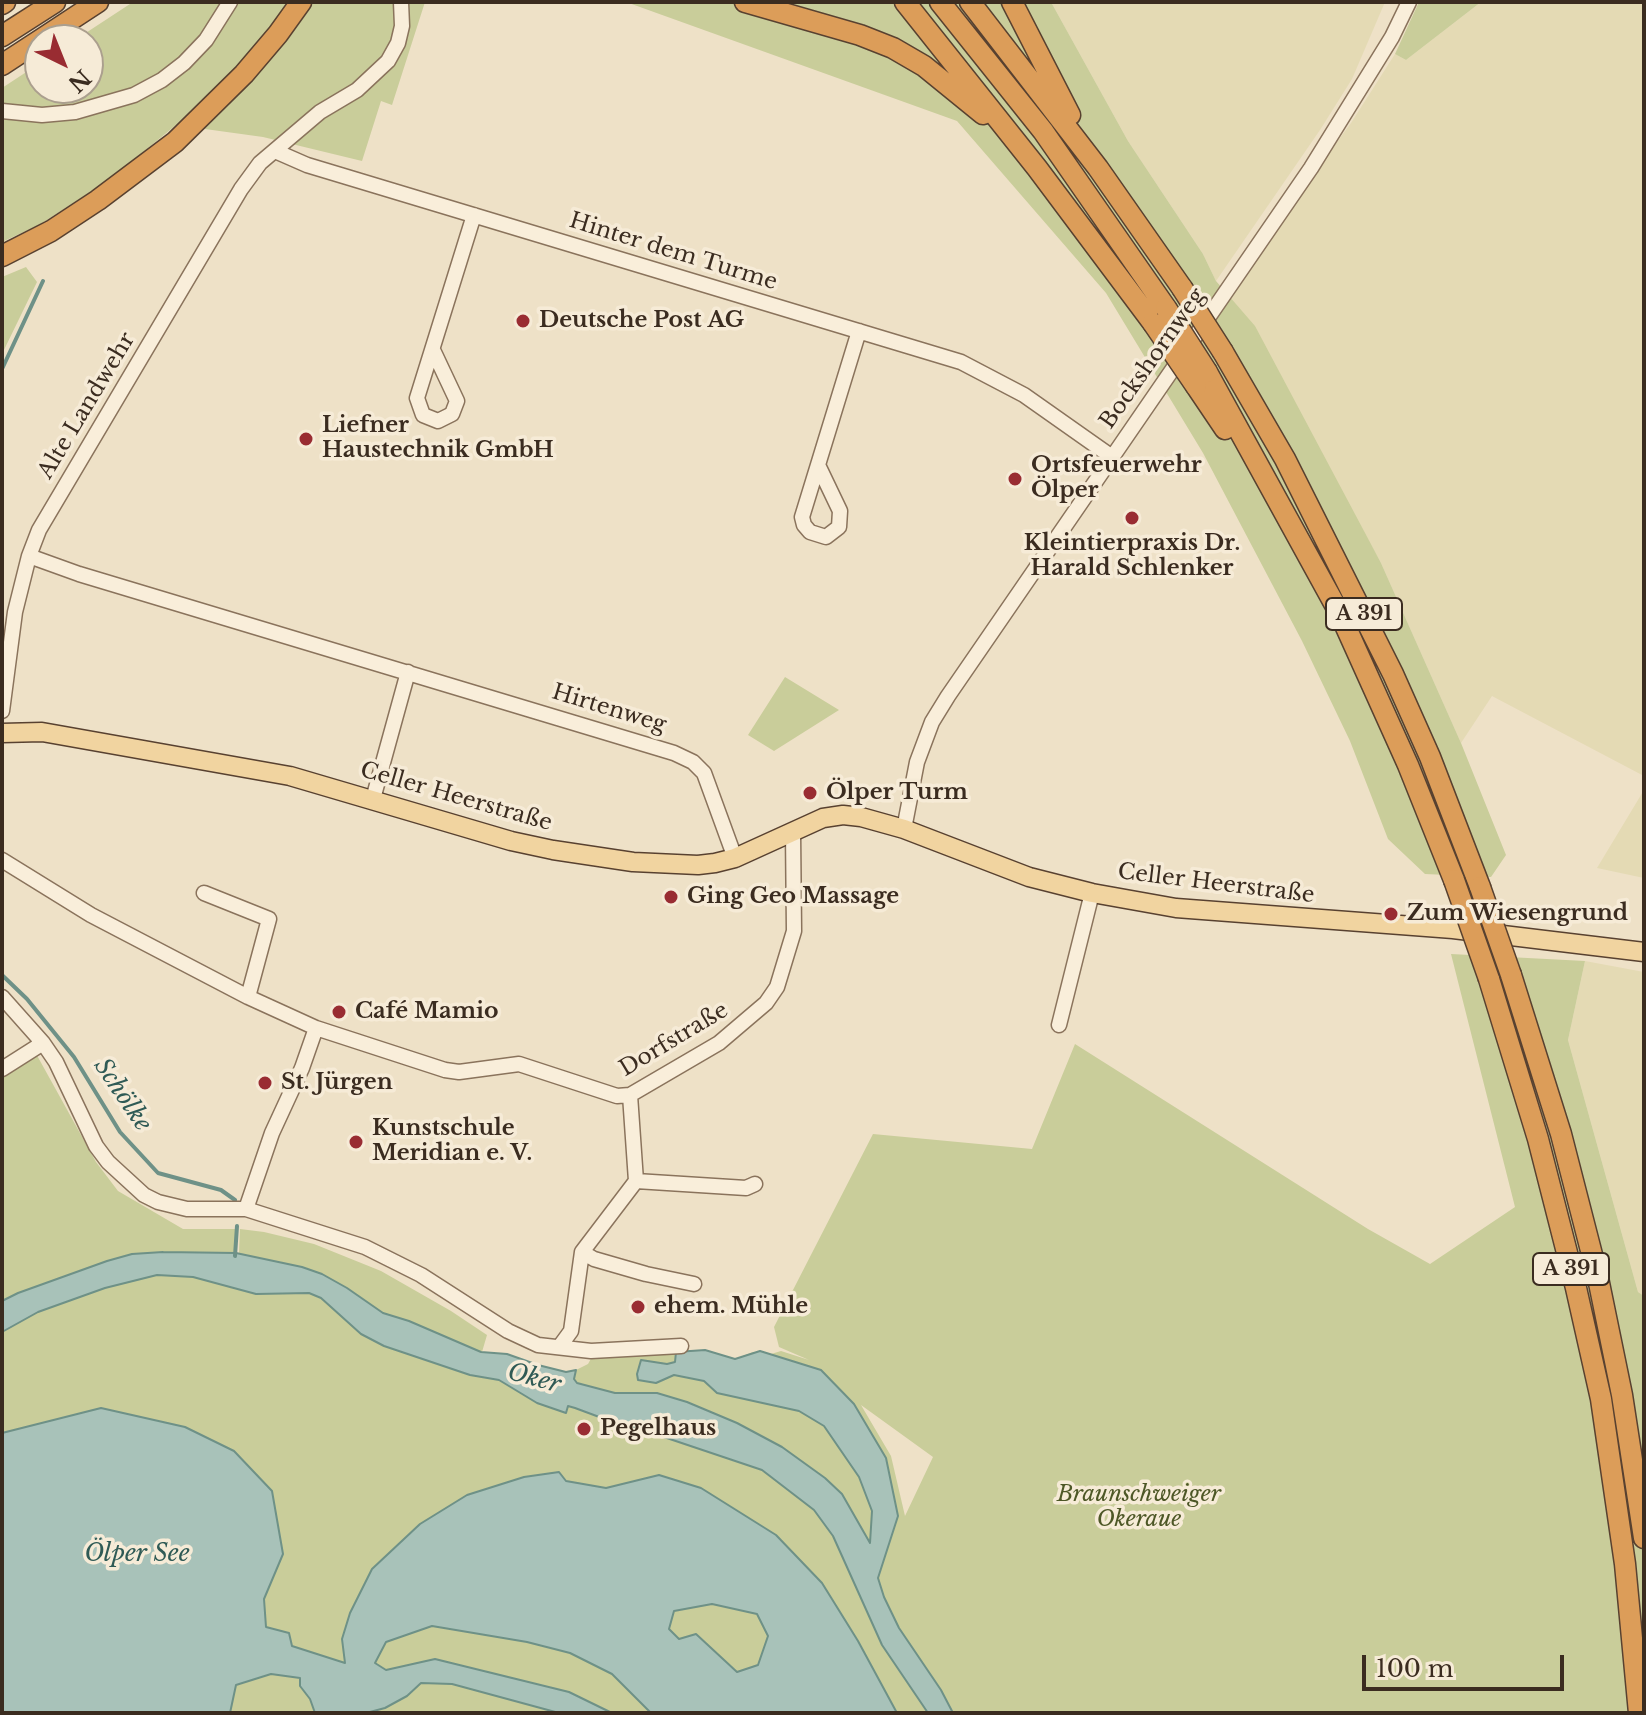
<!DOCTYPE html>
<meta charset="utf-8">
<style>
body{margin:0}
#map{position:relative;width:1646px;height:1715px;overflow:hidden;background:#eee1c7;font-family:"Libre Baskerville",serif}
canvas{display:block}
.frame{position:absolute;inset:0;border:4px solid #3b2c20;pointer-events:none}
.north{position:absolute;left:24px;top:24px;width:80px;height:80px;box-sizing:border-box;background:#f6ebd7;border:2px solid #ab9f8e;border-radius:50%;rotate:137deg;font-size:22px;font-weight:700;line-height:32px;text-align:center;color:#3b2c20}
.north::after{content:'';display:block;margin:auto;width:28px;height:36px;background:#992c32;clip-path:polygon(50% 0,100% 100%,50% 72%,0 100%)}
.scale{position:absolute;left:1362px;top:1655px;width:202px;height:36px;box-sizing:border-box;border:4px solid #3b2c20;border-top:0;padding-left:10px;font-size:24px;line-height:28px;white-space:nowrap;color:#3b2c20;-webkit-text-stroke:6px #f6ebd7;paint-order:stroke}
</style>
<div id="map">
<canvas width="1646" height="1715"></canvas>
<div class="frame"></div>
<div class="north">N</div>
<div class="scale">100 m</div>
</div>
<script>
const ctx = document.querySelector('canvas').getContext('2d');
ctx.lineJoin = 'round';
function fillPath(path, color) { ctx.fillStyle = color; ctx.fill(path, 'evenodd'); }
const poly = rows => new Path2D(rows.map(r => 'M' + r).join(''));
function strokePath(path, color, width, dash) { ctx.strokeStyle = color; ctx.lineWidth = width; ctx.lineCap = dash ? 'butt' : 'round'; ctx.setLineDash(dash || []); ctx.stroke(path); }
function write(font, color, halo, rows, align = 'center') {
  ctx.font = font + ' "Libre Baskerville",serif'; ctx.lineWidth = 7; ctx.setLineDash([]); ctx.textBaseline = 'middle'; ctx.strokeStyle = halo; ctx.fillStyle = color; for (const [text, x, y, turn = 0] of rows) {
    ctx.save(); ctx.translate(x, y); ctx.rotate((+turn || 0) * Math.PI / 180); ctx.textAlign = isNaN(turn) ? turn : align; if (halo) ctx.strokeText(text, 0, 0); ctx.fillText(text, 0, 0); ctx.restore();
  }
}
fillPath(poly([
 [1051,2,1385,2,1352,79,1320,130,1216,281,1203,254,1128,141],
 [1481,2,1644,2,1644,776,1492,696,1461,743,1381,563,1231,299,1320,165,1351,123,1395,54,1406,60],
 [1644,790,1644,878,1597,868],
 [1585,961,1644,972,1644,1296,1638,1292,1568,1040]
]), '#e4dab4');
fillPath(poly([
 [133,2,425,2,392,105,381,101,362,161,263,137,176,125,109,180,39,225,2,242,2,88,40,63,40,88,88,88,88,40,75,40],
 [626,2,1051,2,1128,141,1203,254,1216,281,1255,326,1381,563,1461,743,1506,855,1491,877,1425,874,1388,839,1350,741,1302,641,1203,453,1106,293,957,121],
 [1419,2,1481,2,1406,60,1395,54],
 [26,267,37,282,2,354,2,277],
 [785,677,839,710,774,751,748,735],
 [1451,954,1585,961,1568,1040,1638,1292,1644,1296,1644,1713,230,1713,236,1685,271,1674,288,1634,266,1627,264,1599,283,1554,101,1408,2,1433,2,1071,34,1050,96,1162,118,1191,183,1229,237,1229,236,1253,239,1253,240,1229,264,1232,314,1244,381,1271,451,1311,487,1335,482,1352,507,1354,538,1365,566,1372,576,1370,588,1364,593,1355,686,1350,705,1350,735,1359,753,1352,771,1354,781,1351,809,1360,779,1347,774,1327,873,1134,1032,1149,1075,1044,1368,1229,1430,1264,1515,1207],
 [861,1405,933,1457,905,1516,891,1456]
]), '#c9cd9a');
const water = poly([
 [163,1252,236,1253,302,1267,322,1274,347,1288,383,1313,409,1321,481,1352,507,1354,538,1365,566,1372,576,1370,574,1379,577,1383,615,1393,657,1393,687,1402,737,1423,782,1447,825,1478,842,1494,870,1543,872,1511,859,1477,824,1426,799,1411,717,1393,704,1381,674,1375,656,1383,638,1380,637,1374,641,1360,667,1364,675,1362,676,1352,705,1350,735,1359,760,1351,821,1370,854,1404,886,1458,898,1516,878,1578,884,1597,899,1628,941,1690,953,1713,928,1713,882,1645,833,1536,814,1510,762,1470,637,1428,613,1426,610,1421,575,1408,568,1406,566,1413,537,1403,499,1380,470,1375,384,1346,361,1334,321,1298,309,1293,256,1294,193,1277,157,1275,105,1288,38,1312,2,1332,2,1301,18,1293,107,1261,132,1254,163,1252],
 [101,1408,185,1427,234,1451,272,1491,283,1554,264,1599,266,1627,289,1633,292,1646,345,1663,342,1639,350,1613,372,1569,420,1524,467,1495,524,1477,559,1472,566,1481,606,1488,659,1475,701,1488,776,1535,822,1583,858,1641,897,1713,651,1713,612,1674,570,1653,527,1642,432,1626,386,1642,375,1663,386,1670,435,1659,569,1692,612,1713,559,1713,452,1684,421,1683,407,1696,385,1708,366,1713,315,1713,310,1699,300,1686,300,1678,271,1674,236,1685,230,1713,2,1713,2,1433,101,1408],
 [712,1604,757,1614,768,1636,758,1665,737,1672,696,1634,679,1639,669,1629,674,1611,712,1604]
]);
fillPath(water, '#a8c2b9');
strokePath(water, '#6e9187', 2);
strokePath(poly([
 [2,369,43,281],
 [2,975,27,999,74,1057,120,1132,158,1173,221,1190,235,1200],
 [235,1256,237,1226]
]), '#6e9187', 4);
const minor = poly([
 [2,111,42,115,75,112,134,95,162,80,184,63,206,40,230,2],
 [275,151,307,165,961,362,1024,395,1112,457],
 [433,350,457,401,452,414,438,421,423,415,417,398,474,215],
 [818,465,840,511,839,527,826,537,810,532,804,525,802,517,859,331],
 [29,556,79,574,674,753,693,762,704,773,735,858],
 [2,711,15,612,29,556,39,530,241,189,260,163,320,112,357,90,388,61,398,43,402,26,401,2],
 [373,799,408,672],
 [904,829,917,762,932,722,948,696,1311,168,1392,37,1409,2],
 [2,860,91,915,248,997,316,1028,445,1070,459,1072,519,1064,617,1096,630,1095,719,1043,766,1003,777,987,794,931,793,832],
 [204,893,269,919,248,997],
 [2,997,43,1043,56,1062,96,1146,108,1162,144,1195,158,1202,187,1209,246,1209,365,1247,421,1275,508,1331,538,1345,591,1351,681,1346],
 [1059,1025,1092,893],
 [2,1069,43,1043],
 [636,1181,746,1188,755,1184],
 [246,1209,272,1133,302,1068,316,1028],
 [582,1252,594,1259,646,1274,694,1284],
 [560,1346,571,1331,582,1252,636,1181,630,1095]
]);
const major = poly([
 [2,733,42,732,290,776,511,841,553,850,633,862,698,865,715,863,735,858,823,818,843,815,861,817,904,829,1029,877,1092,893,1176,908,1453,929,1644,952]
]);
const highway = poly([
 [745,2,860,35,893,48,924,66,983,114],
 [905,2,1037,168,1153,323],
 [940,2,1043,131,1166,308],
 [970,2,1098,168,1182,288],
 [1012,2,1070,115],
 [2,4,5,2],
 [2,36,55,2],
 [40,40,98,2],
 [2,65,40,40],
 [2,256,51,231,98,200,175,142,244,74,278,34,301,2],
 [1223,352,1285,459,1393,674,1430,757,1480,887],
 [1207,372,1340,614,1408,765,1454,880],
 [1196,386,1225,429],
 [1511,975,1561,1134,1598,1278,1622,1395,1644,1538],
 [1489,979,1538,1139,1576,1288,1601,1399,1625,1564,1639,1713]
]);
strokePath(minor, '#8a735c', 17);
strokePath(major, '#584130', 21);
strokePath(highway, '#584130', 23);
strokePath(minor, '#f9eeda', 14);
strokePath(major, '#f1d4a0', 18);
strokePath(highway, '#dc9d59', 20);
const highwayBridge = poly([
 [1182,288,1223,352],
 [1166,308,1207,372],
 [1153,323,1196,386],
 [1454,880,1489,979],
 [1480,887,1511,975]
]);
strokePath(highwayBridge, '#584130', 23, []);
strokePath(highwayBridge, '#dc9d59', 20);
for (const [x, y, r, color] of [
 [523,321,8,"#992c32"],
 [306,439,8,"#992c32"],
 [1015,479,8,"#992c32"],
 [1132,518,8,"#992c32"],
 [810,793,8,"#992c32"],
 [671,897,8,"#992c32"],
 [1391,914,8,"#992c32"],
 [339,1012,8,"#992c32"],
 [265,1083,8,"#992c32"],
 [356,1142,8,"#992c32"],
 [638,1307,8,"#992c32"],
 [584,1429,8,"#992c32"]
]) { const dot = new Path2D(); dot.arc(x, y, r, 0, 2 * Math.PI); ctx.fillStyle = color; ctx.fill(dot); strokePath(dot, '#f6ebd7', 3); }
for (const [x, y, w] of [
 [1364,614,76],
 [1571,1269,76]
]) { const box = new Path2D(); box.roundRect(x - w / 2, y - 16, w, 32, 6); ctx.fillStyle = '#f6ebd7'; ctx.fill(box); strokePath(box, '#3b2c20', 2); }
write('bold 20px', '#3b2c20', null, [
 ["A 391",1364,614],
 ["A 391",1571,1269]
]);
write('22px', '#3b2c20', '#f6ebd7', [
 ["Hinter dem Turme",673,252,17],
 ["Bockshornweg",1153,359,-55],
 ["Alte Landwehr",87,406,-59],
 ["Hirtenweg",609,709,17],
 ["Celler Heerstraße",456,797,16],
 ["Celler Heerstraße",1216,884,7],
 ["Dorfstraße",674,1040,-31]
]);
write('bold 22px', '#3b2c20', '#f6ebd7', [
 ["Deutsche Post AG",539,321],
 ["Liefner",322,426],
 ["Haustechnik GmbH",322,451],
 ["Ortsfeuerwehr",1031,466],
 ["Ölper",1031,491],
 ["Kleintierpraxis Dr.",1132,544,"center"],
 ["Harald Schlenker",1132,569,"center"],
 ["Ölper Turm",826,793],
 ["Ging Geo Massage",687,897],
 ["Zum Wiesengrund",1407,914],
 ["Café Mamio",355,1012],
 ["St. Jürgen",281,1083],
 ["Kunstschule",372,1129],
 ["Meridian e. V.",372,1154],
 ["ehem. Mühle",654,1307],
 ["Pegelhaus",600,1429]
], 'left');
write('italic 22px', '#4d5726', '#f6ebd7', [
 ["Braunschweiger",1139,1495],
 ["Okeraue",1139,1520]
]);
write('italic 24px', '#2f5a55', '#f6ebd7', [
 ["Schölke",122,1095,56],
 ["Oker",534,1379,15],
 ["Ölper See",137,1554]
]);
</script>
